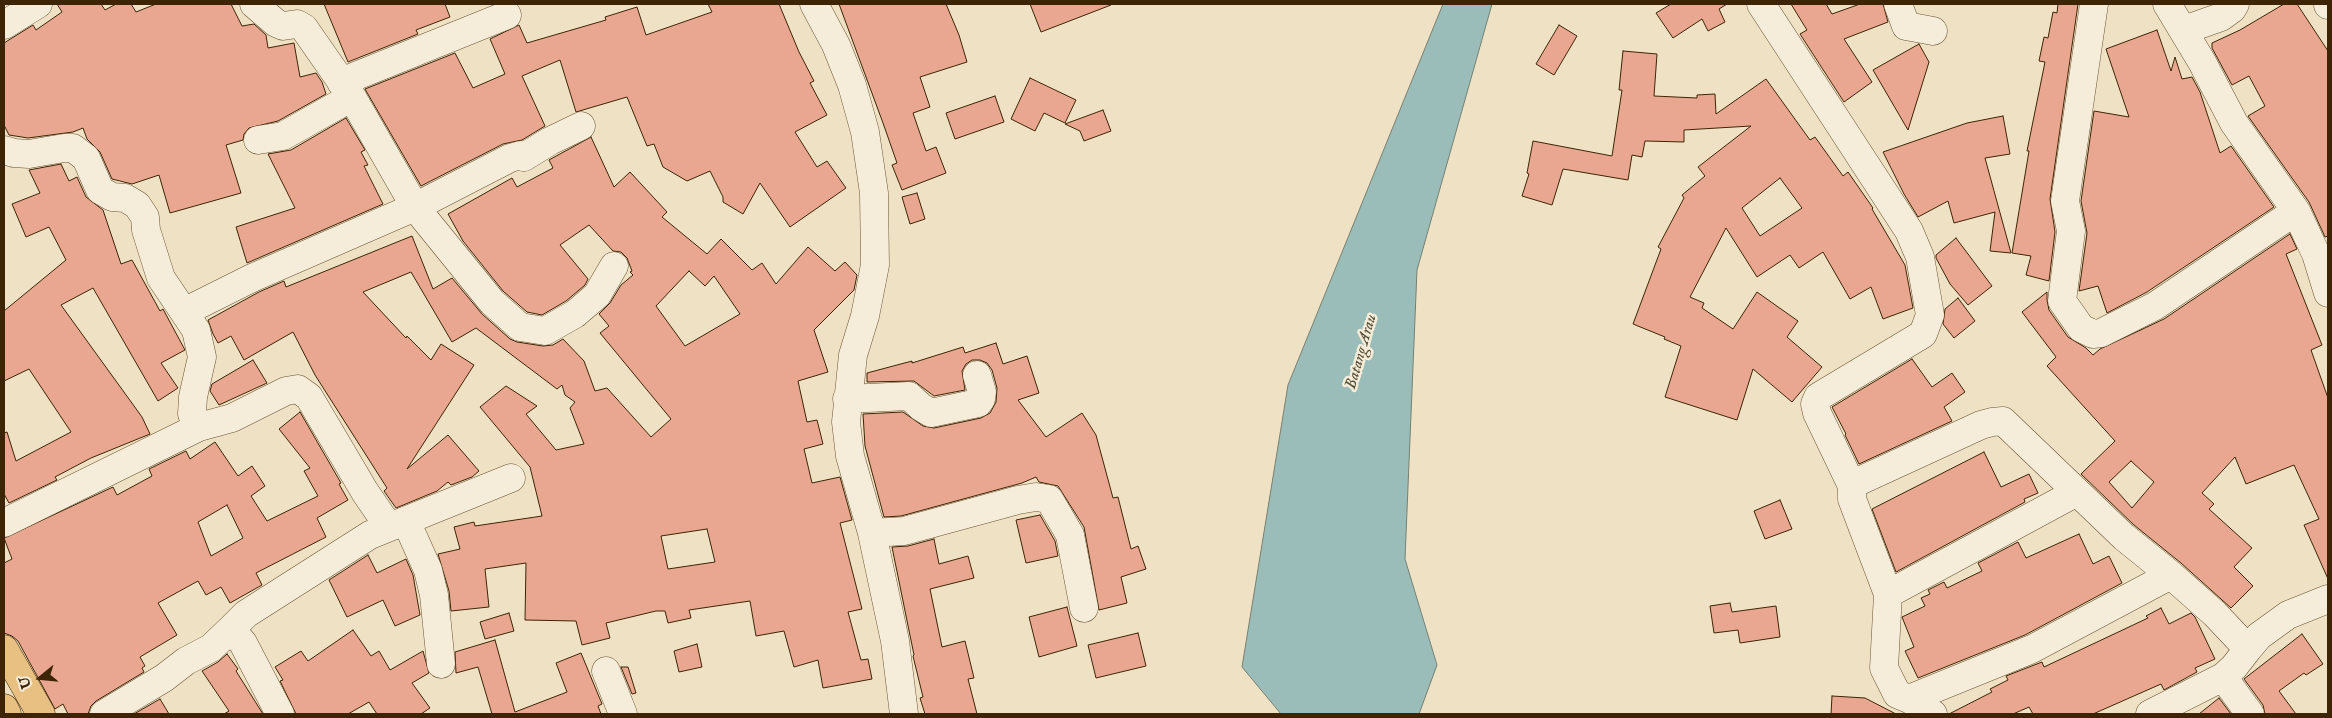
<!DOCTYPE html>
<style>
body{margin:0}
#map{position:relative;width:2332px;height:718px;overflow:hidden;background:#efe2c4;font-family:"IM FELL English",serif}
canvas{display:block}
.frame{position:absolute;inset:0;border:5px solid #3d2404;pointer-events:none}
.north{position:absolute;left:15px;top:653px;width:50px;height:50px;-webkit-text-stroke:4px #f5ecd9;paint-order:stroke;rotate:253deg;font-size:14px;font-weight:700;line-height:20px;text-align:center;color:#3d2404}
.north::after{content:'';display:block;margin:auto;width:18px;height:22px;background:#3d2404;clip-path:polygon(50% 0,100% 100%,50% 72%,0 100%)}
</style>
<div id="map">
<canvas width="2332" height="718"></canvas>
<div class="frame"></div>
<div class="north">U</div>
</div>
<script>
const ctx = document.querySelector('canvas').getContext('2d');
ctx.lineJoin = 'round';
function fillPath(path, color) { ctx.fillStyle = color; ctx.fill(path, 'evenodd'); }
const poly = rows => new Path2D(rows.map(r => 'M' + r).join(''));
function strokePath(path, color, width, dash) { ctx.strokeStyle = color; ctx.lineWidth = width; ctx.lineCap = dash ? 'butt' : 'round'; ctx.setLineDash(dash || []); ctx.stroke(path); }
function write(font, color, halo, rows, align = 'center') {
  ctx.font = font + ' "IM FELL English",serif'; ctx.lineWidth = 5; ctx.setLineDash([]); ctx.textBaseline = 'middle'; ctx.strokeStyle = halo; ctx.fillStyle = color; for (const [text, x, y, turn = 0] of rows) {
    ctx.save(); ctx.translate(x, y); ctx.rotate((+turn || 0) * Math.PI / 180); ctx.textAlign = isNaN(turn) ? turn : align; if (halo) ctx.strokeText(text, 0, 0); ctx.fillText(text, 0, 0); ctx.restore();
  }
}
const water = poly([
 [1443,4,1492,4,1417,270,1405,559,1437,665,1419,714,1281,714,1242,667,1288,385,1443,4]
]);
fillPath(water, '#9bbdb9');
strokePath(water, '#758071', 1);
const building = poly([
 [57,4,101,4,105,10,116,4,131,4,136,12,156,4,231,4,242,26,254,24,266,35,268,48,294,43,300,77,316,73,322,82,326,94,278,121,249,128,244,134,243,140,226,145,241,193,170,213,159,175,132,184,112,179,100,152,87,139,83,128,73,132,28,138,9,135,4,125,4,43,33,25,36,30,62,12,57,4],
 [324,4,445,4,450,17,416,30,418,34,348,62,324,4],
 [708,4,779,4,799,52,814,81,810,83,827,115,795,132,817,167,827,161,846,188,790,227,760,183,743,214,723,202,723,197,710,171,687,181,663,167,654,144,647,146,627,97,576,112,560,60,522,76,545,126,522,140,503,144,421,186,365,89,455,53,473,88,505,74,490,39,519,25,527,43,606,20,605,17,637,7,646,35,712,12,708,4],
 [839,4,946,4,959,35,967,62,920,77,930,107,913,113,926,151,936,147,946,173,902,190,892,165,897,163,883,123,839,4],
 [1030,4,1110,4,1111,5,1041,32,1030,4],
 [1671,4,1727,4,1719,9,1725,22,1708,31,1702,19,1673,38,1656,13,1671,4],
 [1791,4,1826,4,1832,14,1860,4,1883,4,1888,22,1844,39,1872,82,1844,102,1800,34,1807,30,1791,4],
 [2058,4,2078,4,2050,199,2055,232,2049,281,2026,275,2031,256,2012,253,2029,151,2027,151,2045,62,2039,61,2044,37,2048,38,2053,12,2057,13,2058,4],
 [2284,4,2297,4,2328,51,2328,236,2325,237,2309,202,2248,116,2265,106,2249,76,2232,85,2212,48,2212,43,2240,30,2284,4],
 [1559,25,1577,36,1554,75,1536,64,1559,25],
 [2157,30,2171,71,2175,57,2182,79,2192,77,2200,92,2220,153,2231,146,2274,207,2147,292,2107,313,2098,286,2079,291,2087,233,2081,201,2094,111,2129,117,2106,49,2157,30],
 [1919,44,1929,62,1908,130,1873,70,1919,44],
 [1623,51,1657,54,1654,96,1697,98,1697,95,1715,94,1716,114,1766,79,1810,140,1815,137,1843,176,1848,172,1873,208,1872,209,1905,265,1913,308,1883,319,1871,287,1850,299,1823,252,1799,268,1790,255,1757,277,1726,228,1690,297,1704,303,1702,308,1733,329,1757,292,1798,321,1787,337,1822,367,1792,402,1753,369,1737,420,1665,397,1681,346,1664,339,1665,337,1633,324,1661,249,1658,247,1684,198,1682,195,1705,176,1698,167,1751,126,1684,130,1684,142,1645,141,1642,157,1632,155,1628,180,1563,169,1552,205,1522,196,1529,174,1527,173,1533,141,1612,156,1622,90,1619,90,1623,51],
 [1780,178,1802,208,1760,236,1742,208,1780,178],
 [1030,78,1076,100,1065,123,1044,113,1035,131,1011,119,1030,78],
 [995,96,1004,122,955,139,946,113,995,96],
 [1103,110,1111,131,1084,141,1080,131,1065,124,1103,110],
 [2003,116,2010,154,1985,158,2011,253,1990,251,1995,212,1954,223,1948,201,1918,217,1904,194,1883,152,1967,123,2003,116],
 [346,118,365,150,361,152,368,165,364,166,383,204,247,263,236,227,295,208,268,154,291,150,346,118],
 [591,137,614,187,630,172,667,212,662,217,707,254,721,239,752,270,762,263,776,284,808,247,835,271,845,262,857,275,854,290,814,330,828,372,798,381,807,422,817,420,823,444,804,449,812,483,840,477,852,520,840,523,862,609,848,612,861,660,868,659,872,679,823,688,818,660,794,667,784,631,756,636,750,601,689,610,691,618,668,623,665,611,656,611,606,623,610,638,582,645,576,621,525,620,526,563,485,569,489,607,451,611,449,591,438,554,460,549,454,527,474,522,475,526,542,516,530,467,480,407,506,386,537,406,526,414,556,450,584,444,570,408,575,402,565,395,562,385,557,389,476,328,452,342,411,272,363,292,406,338,407,336,431,360,441,344,474,365,407,469,448,435,479,471,472,477,451,485,448,482,437,491,396,508,384,491,387,488,315,375,293,332,244,360,231,336,218,343,213,334,208,320,259,292,284,281,286,287,412,236,433,289,452,278,482,314,510,339,517,342,543,346,553,345,563,339,584,361,595,391,607,388,651,437,671,419,600,333,609,326,599,314,610,303,621,285,633,275,630,272,632,271,627,258,621,252,613,251,589,225,560,245,588,279,585,285,566,301,542,315,527,312,503,291,463,241,448,214,512,178,517,187,553,168,549,160,591,137],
 [689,271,705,286,714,276,740,314,685,346,656,306,689,271],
 [707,529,715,562,668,569,661,536,707,529],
 [61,164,69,181,77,177,86,197,103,210,121,264,132,260,160,311,163,309,185,350,161,363,178,388,158,401,93,288,61,305,142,417,150,434,91,458,55,477,57,480,9,503,4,494,4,433,7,432,16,461,71,432,29,369,4,381,4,311,66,260,49,227,26,237,12,204,40,193,29,170,61,164],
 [917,193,925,219,910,224,902,197,917,193],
 [2290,234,2297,249,2286,254,2322,345,2311,350,2328,398,2328,579,2304,525,2319,519,2294,465,2246,484,2235,457,2202,493,2214,504,2209,509,2252,548,2234,567,2253,586,2231,608,2181,563,2134,525,2081,474,2115,441,2047,366,2056,357,2022,312,2047,292,2047,300,2049,310,2068,337,2086,348,2093,355,2100,349,2164,319,2290,234],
 [2131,461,2154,482,2132,508,2109,482,2131,461],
 [1956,238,1992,286,1968,305,1950,284,1936,258,1936,255,1956,238],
 [1958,298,1975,321,1954,338,1943,324,1945,309,1958,298],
 [996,343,1003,364,1027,356,1039,393,1018,400,1046,437,1082,413,1096,435,1113,498,1118,497,1131,549,1138,546,1146,569,1121,577,1127,603,1099,610,1084,527,1058,486,1039,482,1036,477,1022,483,901,516,884,517,865,446,863,414,903,412,923,426,934,428,981,418,990,413,996,402,997,388,992,370,987,363,980,360,972,360,966,364,962,371,965,390,934,396,914,381,867,382,867,373,912,361,912,363,963,347,965,353,996,343],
 [1912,359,1932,387,1952,373,1965,392,1944,407,1952,421,1859,464,1845,435,1846,434,1832,407,1912,359],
 [253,360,267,383,219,405,210,391,212,384,253,360],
 [300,412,341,483,339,484,348,500,317,518,326,537,256,573,262,585,230,603,221,587,206,595,198,581,158,603,177,635,140,657,145,666,142,668,144,672,96,701,91,706,88,714,68,714,63,704,55,709,18,641,12,636,4,633,4,563,12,559,4,538,113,487,117,495,152,476,149,469,186,451,190,459,215,442,238,476,252,466,265,486,251,496,267,521,318,496,304,471,310,468,279,429,300,412],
 [227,505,243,538,211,556,198,522,227,505],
 [1984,452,2001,487,2029,474,2038,493,2024,499,2025,502,1896,572,1872,509,1984,452],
 [1780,500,1792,529,1765,539,1754,511,1780,500],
 [1040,515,1055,541,1058,556,1026,563,1016,520,1040,515],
 [2079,534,2093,564,2109,556,2122,583,2025,635,1918,678,1905,651,1914,647,1902,617,1925,606,1921,598,1930,594,1928,590,1944,582,1947,588,1982,571,1978,563,2018,542,2026,558,2079,534],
 [934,539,939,564,968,556,974,578,930,589,942,647,965,641,974,678,968,679,977,714,925,714,920,698,923,697,913,656,914,655,892,547,908,546,934,539],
 [368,555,377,573,406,559,413,575,420,615,395,626,383,600,347,617,329,580,368,555],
 [1730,603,1732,612,1776,606,1780,637,1740,643,1738,630,1714,633,1710,606,1730,603],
 [1067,607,1077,646,1039,657,1029,617,1067,607],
 [2161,608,2169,624,2191,613,2195,617,2215,659,2195,668,2197,672,2164,690,2161,684,2093,714,2033,714,2029,707,2013,714,1949,714,1992,692,1990,689,2008,680,2006,676,2042,662,2044,667,2148,618,2146,616,2161,608],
 [509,613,514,631,485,639,480,622,509,613],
 [353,630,371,656,379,651,390,670,423,651,429,673,412,683,430,708,421,714,377,714,369,702,348,714,296,714,280,681,283,680,275,667,301,651,308,661,353,630],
 [1138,633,1146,666,1096,678,1088,645,1138,633],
 [2302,634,2323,664,2306,675,2304,673,2279,691,2296,714,2265,714,2263,705,2244,679,2302,634],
 [495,640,515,712,567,692,556,663,581,653,602,704,598,706,601,714,492,714,478,667,456,673,455,652,495,640],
 [697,644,702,667,679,672,674,651,697,644],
 [227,654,238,669,236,671,263,714,224,714,229,711,202,671,218,662,227,654],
 [621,667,628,667,636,693,632,694,621,667],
 [1832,696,1865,698,1896,714,1831,714,1832,696],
 [2219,698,2231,714,2199,714,2219,698],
 [160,699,169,714,134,714,160,699]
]);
fillPath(building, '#e9a791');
strokePath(building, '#3d2404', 1);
const minor = poly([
 [254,4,276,23,283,26,297,24,304,28,352,97,415,207,492,302,520,327,545,331,575,314,597,295,614,266],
 [814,4,836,45,852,85,865,132,874,193,875,265,865,316,853,355,846,422,850,456,872,533,895,641,904,714],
 [1761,4,1909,231,1920,257,1930,315,1923,334,1818,397,1815,404,1817,413,1852,486],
 [1898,4,1906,26,1933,31],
 [2094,4,2065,201,2071,231,2062,301,2081,328,2093,334,2101,333,2155,306,2296,211],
 [2167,4,2202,62,2234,123,2296,211,2316,254,2328,293],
 [2328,4,2328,5],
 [4,25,38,4],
 [2184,30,2221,17,2232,9,2235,4],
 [341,82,507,15],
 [258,140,283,136,352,97],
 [4,150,14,153,29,154,64,148,73,148,86,158,100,190,112,197,125,198,137,205,145,217,146,230,161,278,196,330,202,357,193,397,192,414,199,427,232,418,286,391,298,389,309,397,365,492,389,527],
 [184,312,252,278,415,207,510,158,521,155,524,157,550,141,581,126],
 [847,399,909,396,921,407,931,413,978,403,981,399,982,392,977,375],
 [406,521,428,570,434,595,441,664],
 [4,523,199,427],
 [872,533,904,531,1018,500,1036,497,1049,499,1070,535,1084,608],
 [2171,575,2032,649,1909,699,1897,694,1884,668,1888,594,1852,499,1852,486,1855,483,1981,425,1992,422,2003,421,2124,537,2171,575,2215,614,2248,649,2259,636,2288,615,2328,599],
 [1888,594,2077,492],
 [606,671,623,714],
 [2223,677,2250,714],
 [1909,699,1933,714],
 [104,714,164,678,186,661,211,648,231,629],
 [280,714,243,643,231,629,246,614,370,535,511,478],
 [2150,714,2223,677,2234,667,2248,649]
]);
const highway = poly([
 [4,649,41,714],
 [4,708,7,714]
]);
strokePath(minor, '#6a5434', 29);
strokePath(highway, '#3d2404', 29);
strokePath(minor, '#f5ecd9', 28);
strokePath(highway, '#e8c182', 28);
write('italic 16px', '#59523a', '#f5ecd9', [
 ["Batang Arau",1362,352,-74]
]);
</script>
